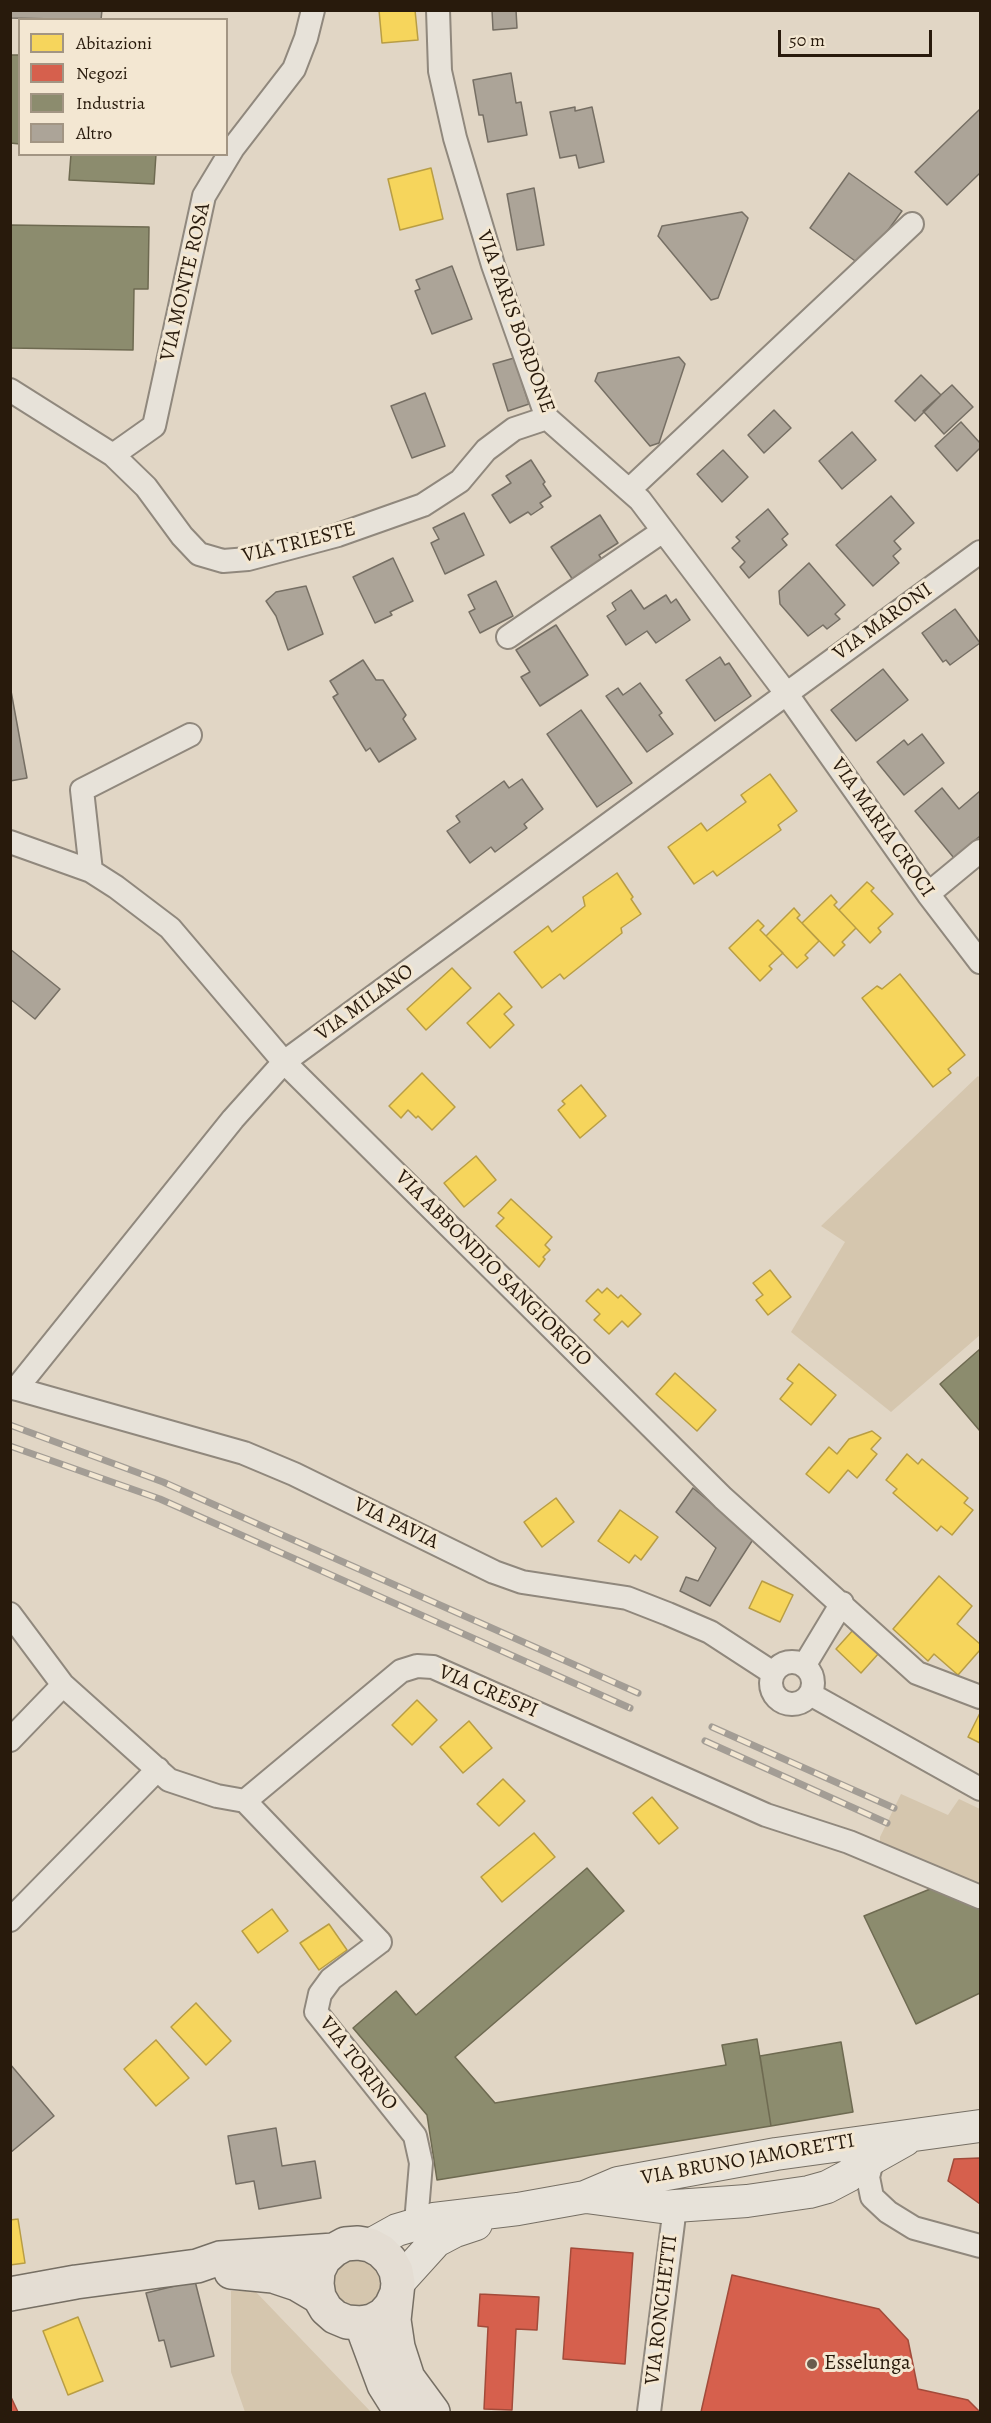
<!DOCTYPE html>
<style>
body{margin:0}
#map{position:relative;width:991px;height:2423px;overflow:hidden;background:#e1d6c5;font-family:Alegreya,serif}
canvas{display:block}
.frame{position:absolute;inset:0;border:12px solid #281a0c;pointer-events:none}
.legend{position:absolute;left:18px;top:18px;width:210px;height:138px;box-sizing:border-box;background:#f3e7d2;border:2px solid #a29583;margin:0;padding:8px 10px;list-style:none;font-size:18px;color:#281a0c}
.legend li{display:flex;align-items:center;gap:12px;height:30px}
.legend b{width:30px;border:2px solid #a29583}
.scale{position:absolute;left:778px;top:30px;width:154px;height:27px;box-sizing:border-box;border:3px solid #281a0c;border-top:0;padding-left:8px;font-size:18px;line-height:21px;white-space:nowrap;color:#281a0c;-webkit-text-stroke:4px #f3e7d2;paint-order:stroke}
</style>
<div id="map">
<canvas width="991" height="2423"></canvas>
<div class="frame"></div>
<ul class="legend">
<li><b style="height:16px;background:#f6d55c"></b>Abitazioni</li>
<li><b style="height:16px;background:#d6604d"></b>Negozi</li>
<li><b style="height:16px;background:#8c8c6e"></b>Industria</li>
<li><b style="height:16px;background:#aca498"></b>Altro</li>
</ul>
<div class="scale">50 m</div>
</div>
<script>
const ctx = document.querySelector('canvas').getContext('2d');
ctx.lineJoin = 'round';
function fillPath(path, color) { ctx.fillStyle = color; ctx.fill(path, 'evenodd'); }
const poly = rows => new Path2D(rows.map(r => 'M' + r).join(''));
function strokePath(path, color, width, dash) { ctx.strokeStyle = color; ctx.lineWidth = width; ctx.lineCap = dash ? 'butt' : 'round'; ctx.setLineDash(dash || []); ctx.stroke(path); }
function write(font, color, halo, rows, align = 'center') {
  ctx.font = font + ' Alegreya,serif'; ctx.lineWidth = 6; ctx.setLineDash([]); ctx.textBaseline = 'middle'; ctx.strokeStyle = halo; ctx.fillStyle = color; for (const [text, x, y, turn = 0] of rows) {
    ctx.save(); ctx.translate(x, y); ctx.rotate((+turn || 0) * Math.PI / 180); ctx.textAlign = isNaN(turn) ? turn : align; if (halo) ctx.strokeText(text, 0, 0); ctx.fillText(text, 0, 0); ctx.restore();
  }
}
fillPath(poly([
 [978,1076,980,1078,980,1335,891,1412,791,1332,845,1242,821,1226],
 [901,1794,948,1815,959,1799,980,1809,980,1888,880,1844,880,1837],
 [353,2250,387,2271,375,2309,336,2307,328,2268],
 [231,2291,255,2291,371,2412,245,2412,231,2372]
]), '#d5c6ae');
const homes = poly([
 [379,10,415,10,418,40,382,43,379,10],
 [431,168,443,219,400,230,388,179,431,168],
 [770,774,797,811,778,825,781,830,717,876,713,871,694,884,668,847,701,823,707,831,746,802,741,795,770,774],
 [617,873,633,897,631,899,641,914,621,928,622,933,564,979,560,974,542,988,514,952,548,926,552,932,585,906,583,897,617,873],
 [867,882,874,888,871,891,893,914,878,928,881,932,870,943,839,910,867,882],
 [831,895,837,902,834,905,856,928,842,942,845,945,834,956,802,923,831,895],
 [794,908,800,915,797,918,819,941,805,955,808,958,797,968,766,936,794,908],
 [758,920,764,926,760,930,783,953,769,966,772,969,760,981,729,948,758,920],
 [452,968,471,988,426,1030,407,1009,452,968],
 [900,974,965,1055,948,1069,951,1073,933,1087,862,998,877,986,882,989,900,974],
 [499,993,512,1007,504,1014,514,1025,490,1048,467,1023,499,993],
 [422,1073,455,1107,432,1130,418,1116,416,1118,408,1110,401,1118,389,1106,422,1073],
 [581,1085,606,1116,580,1138,558,1110,565,1104,562,1101,581,1085],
 [476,1156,496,1180,464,1207,444,1183,476,1156],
 [511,1199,552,1237,545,1245,550,1250,543,1257,545,1259,539,1267,496,1226,504,1218,498,1213,511,1199],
 [770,1270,791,1297,768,1315,756,1300,763,1295,753,1283,770,1270],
 [607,1288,618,1298,621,1295,641,1314,628,1327,622,1321,609,1334,594,1320,600,1314,586,1301,598,1289,602,1293,607,1288],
 [799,1364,836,1395,811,1425,780,1399,793,1383,787,1379,799,1364],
 [675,1373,716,1410,697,1431,656,1394,675,1373],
 [872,1431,881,1438,871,1449,877,1454,857,1478,848,1470,829,1493,806,1474,829,1447,837,1454,849,1439,872,1431],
 [907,1454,918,1464,922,1459,968,1498,964,1503,973,1510,952,1535,941,1526,937,1531,893,1493,897,1489,886,1480,907,1454],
 [556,1498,574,1522,542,1547,524,1522,556,1498],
 [620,1510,658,1537,641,1560,635,1555,629,1563,598,1541,620,1510],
 [939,1576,972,1606,957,1624,980,1644,980,1650,958,1675,934,1654,928,1661,893,1629,939,1576],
 [762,1581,793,1595,780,1622,749,1608,762,1581],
 [854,1629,879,1653,861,1673,836,1649,854,1629],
 [417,1700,437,1720,412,1745,392,1725,417,1700],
 [980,1713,980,1743,968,1737,980,1713],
 [469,1721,492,1748,463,1773,440,1747,469,1721],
 [503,1779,525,1801,499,1826,477,1804,503,1779],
 [652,1797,678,1828,659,1844,633,1813,652,1797],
 [534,1833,555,1857,502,1902,481,1877,534,1833],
 [272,1909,288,1931,258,1953,242,1931,272,1909],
 [329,1924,347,1950,319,1970,300,1943,329,1924],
 [196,2003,231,2041,206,2065,171,2027,196,2003],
 [156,2040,189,2078,156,2106,124,2069,156,2040],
 [18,2219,25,2263,10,2265,10,2220,18,2219],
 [78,2317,103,2381,68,2395,43,2331,78,2317]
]);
fillPath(homes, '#f6d55c');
strokePath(homes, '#b89d44', 1.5);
const shops = poly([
 [980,2158,980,2204,948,2181,954,2159,980,2158],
 [571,2248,633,2253,625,2364,563,2359,571,2248],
 [732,2275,879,2309,908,2340,918,2389,968,2400,980,2412,701,2412,732,2275],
 [480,2294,539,2297,537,2330,516,2329,512,2410,484,2409,488,2327,478,2326,480,2294],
 [10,2395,18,2412,10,2412,10,2395]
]);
fillPath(shops, '#d6604d');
strokePath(shops, '#a24b3a', 1.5);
const industry = poly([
 [10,55,20,55,20,144,10,143,10,55],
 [71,154,156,154,154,184,69,180,71,154],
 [10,225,149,227,148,289,134,289,133,350,10,348,10,225],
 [980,1349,980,1431,940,1384,980,1349],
 [587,1868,624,1911,455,2057,495,2103,726,2065,722,2045,757,2039,771,2126,437,2180,427,2115,353,2028,396,1991,416,2015,587,1868],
 [940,1885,980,1905,980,1993,916,2024,864,1916,940,1885],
 [841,2042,853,2112,771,2126,760,2056,841,2042]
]);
fillPath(industry, '#8c8c6e');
strokePath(industry, '#6e6a51', 1.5);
const building = poly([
 [10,10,102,10,101,20,10,18,10,10],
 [492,10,516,10,517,28,493,30,492,10],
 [511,73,516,103,521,102,527,135,488,142,483,115,479,115,473,80,511,73],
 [575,107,575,111,592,107,604,162,579,168,576,155,560,158,550,112,575,107],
 [980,109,980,173,947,205,915,172,980,109],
 [849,173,902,211,862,266,810,228,849,173],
 [534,188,544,245,517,250,507,194,534,188],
 [742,212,748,218,718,298,711,300,658,236,662,226,742,212],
 [452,266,472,319,432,334,415,291,420,289,416,280,452,266],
 [679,357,685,364,659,443,650,446,595,381,598,373,679,357],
 [514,358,529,404,508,411,493,364,514,358],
 [921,375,941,395,915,421,895,401,921,375],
 [952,385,973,407,944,434,923,411,952,385],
 [425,393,445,446,412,458,391,406,425,393],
 [774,410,791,428,764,453,748,435,774,410],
 [961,422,980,443,980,448,957,471,935,446,961,422],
 [852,432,876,460,842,489,819,461,852,432],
 [723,450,748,477,722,502,697,474,723,450],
 [531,460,545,482,543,484,551,496,540,503,543,507,531,515,528,512,510,523,492,495,511,483,506,476,531,460],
 [891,496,914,523,894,541,901,549,893,556,899,563,873,586,836,545,891,496],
 [768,509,788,534,782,539,787,545,749,578,740,567,745,562,732,548,740,541,736,537,768,509],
 [464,513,484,555,445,574,431,543,439,539,433,528,464,513],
 [600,515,618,543,599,555,602,560,573,580,551,547,600,515],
 [393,558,413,601,390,612,392,615,375,623,353,577,393,558],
 [809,563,845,605,835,614,840,619,827,629,823,625,808,636,780,604,779,591,809,563],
 [496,581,513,616,480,633,469,612,475,609,468,595,496,581],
 [306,586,323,634,288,650,276,616,266,601,276,592,306,586],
 [631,590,644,609,666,595,671,603,676,599,690,620,656,643,647,631,626,645,607,616,616,610,612,603,631,590],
 [955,609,980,643,950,665,946,660,943,662,922,633,955,609],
 [556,625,588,675,540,706,521,677,530,672,516,650,556,625],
 [720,657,725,665,729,663,751,696,715,721,686,680,720,657],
 [363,660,376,680,383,680,406,715,403,719,416,739,379,762,370,748,366,751,333,697,338,694,330,681,363,660],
 [883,669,908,700,856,741,831,710,883,669],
 [640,683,662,713,659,715,673,734,647,752,606,696,618,688,623,695,640,683],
 [11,691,27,778,10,781,10,691,11,691],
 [581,710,632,783,597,807,547,734,581,710],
 [922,734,944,763,904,795,877,762,904,740,908,745,922,734],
 [522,779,543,809,524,824,527,828,495,852,491,847,470,863,447,831,460,822,456,816,504,781,509,788,522,779],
 [942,788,959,809,980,791,980,836,954,858,915,811,942,788],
 [10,949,60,989,35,1019,10,999,10,949],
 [693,1488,754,1538,710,1606,680,1591,686,1577,698,1581,716,1548,676,1512,693,1488],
 [10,2064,54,2116,10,2153,10,2064],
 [276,2128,282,2166,315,2161,321,2198,259,2209,254,2181,236,2184,228,2136,276,2128],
 [195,2281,214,2356,171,2367,164,2340,159,2341,146,2293,195,2281]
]);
fillPath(building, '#aca498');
strokePath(building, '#766f64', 1.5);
const street = poly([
 [438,10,440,71,455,138,493,265,547,418,640,500,786,693,928,894,980,962],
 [10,390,113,455,146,487,182,536,199,554,223,561,248,559,338,535,423,505,460,481,486,450,514,429,547,418],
 [113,455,154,426,204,196,233,148,294,69,306,38,313,10],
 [629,490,912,224],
 [508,637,663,531],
 [10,842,91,871,116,887,170,928,284,1062,723,1498,917,1673,980,1697],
 [91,871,82,790,190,735],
 [928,894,980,851],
 [10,1387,244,1453,294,1474,494,1572,522,1582,627,1598,668,1614,710,1632,773,1673],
 [16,1389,233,1119,284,1062,980,552],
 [10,1614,63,1685,169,1780,217,1796,245,1801,401,1671,417,1666,433,1667,766,1815,849,1842,980,1897],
 '771 1683a21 21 0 1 1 42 0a21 21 0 1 1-42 0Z',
 [804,1666,842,1603],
 [810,1694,980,1789],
 [10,1740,63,1685],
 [245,1801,380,1942,331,1979,320,1994,316,2012,415,2136,421,2163,416,2223],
 [10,1920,158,1769],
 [873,2158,868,2177,872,2197,888,2212,914,2228,980,2246],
 [649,2412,675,2207]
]);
const secondary = poly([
 [586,2197,661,2207,747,2201,809,2192,827,2187,848,2176,873,2158,905,2140],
 [370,2245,397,2230,434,2219,518,2209,585,2197,618,2183,776,2154,980,2126],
 [398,2283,436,2241,455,2231,476,2224]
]);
const primary = poly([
 [231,2272,273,2276,297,2284,319,2297],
 [10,2294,76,2282,197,2266,220,2258,334,2250],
 [396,2295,391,2306,383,2315,372,2321,361,2323,347,2322,335,2317,326,2309,319,2297,317,2284,318,2271,324,2259,334,2250,345,2244,358,2243,370,2245,381,2251,390,2260,396,2271,398,2283,394,2320,398,2347,408,2378,433,2412],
 [361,2323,384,2385,401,2412]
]);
strokePath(street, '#90887d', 26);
strokePath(secondary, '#766f64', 34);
strokePath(primary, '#766f64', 36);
strokePath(street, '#e7e2d9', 22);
strokePath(secondary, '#e7e2d9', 32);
strokePath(primary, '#e4ddd3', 33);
const rail = poly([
 [10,1425,163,1482,638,1693],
 [10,1446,160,1499,630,1708],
 [712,1727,894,1808],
 [705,1741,887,1823]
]);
strokePath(rail, '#a39d95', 7);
strokePath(rail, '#f3e7d2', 4.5, [14]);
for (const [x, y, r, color] of [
 [812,2364,6,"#695c4d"]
]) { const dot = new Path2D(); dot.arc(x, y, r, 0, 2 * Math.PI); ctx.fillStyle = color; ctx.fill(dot); strokePath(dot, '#f3e7d2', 2); }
write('21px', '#281a0c', '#f3e7d2', [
 ["VIA MONTE ROSA",186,282,-77],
 ["VIA PARIS BORDONE",515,322,70],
 ["VIA TRIESTE",299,543,-14],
 ["VIA MARONI",883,622,-36],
 ["VIA MARIA CROCI",882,828,55],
 ["VIA MILANO",365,1003,-36],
 ["VIA ABBONDIO SANGIORGIO",493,1269,45],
 ["VIA PAVIA",396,1524,26],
 ["VIA CRESPI",488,1692,23],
 ["VIA TORINO",358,2064,52],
 ["VIA BRUNO JAMORETTI",748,2160,-10],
 ["VIA RONCHETTI",662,2310,-83]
]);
write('21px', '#281a0c', '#f3e7d2', [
 ["Esselunga",824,2364]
], 'left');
</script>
